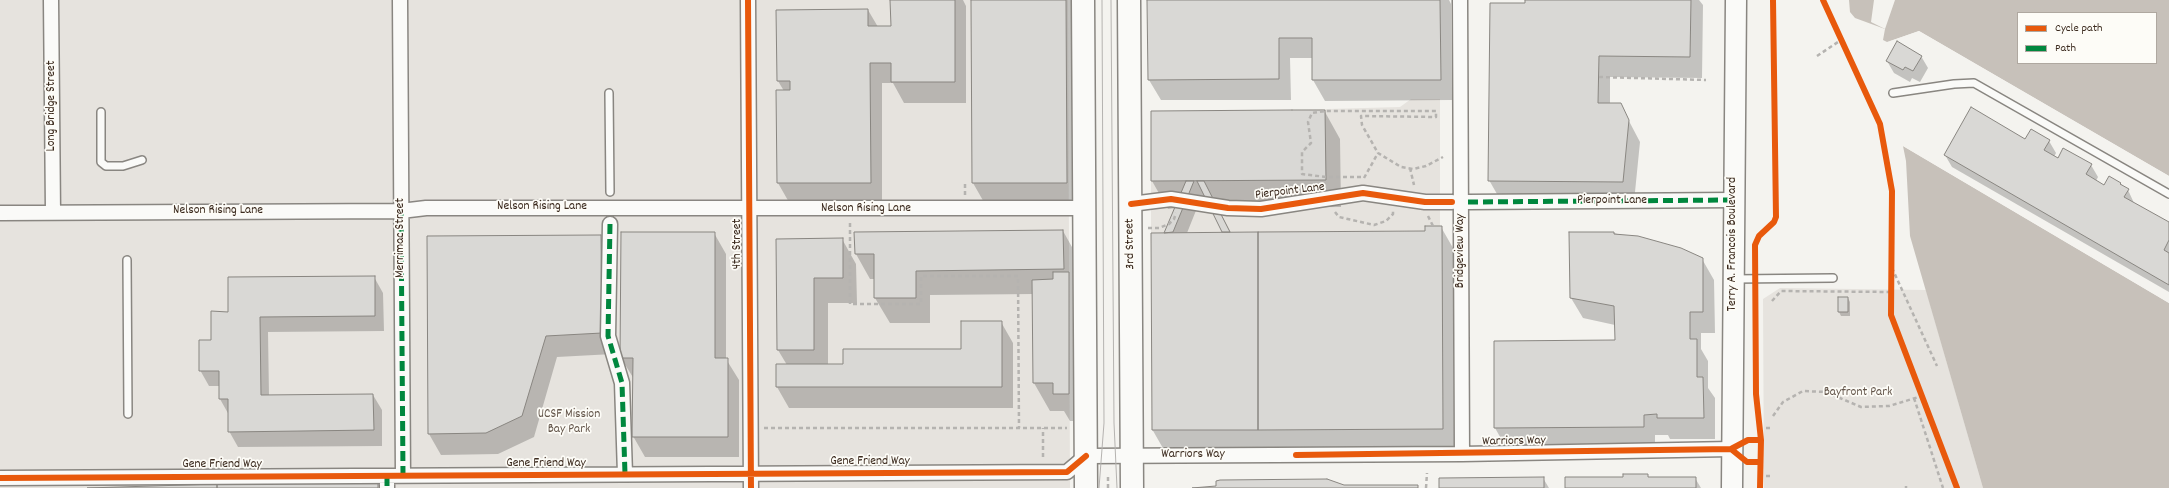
<!DOCTYPE html>
<style>
body{margin:0}
#map{position:relative;width:2169px;height:488px;overflow:hidden;background:#f4f3ef;font-family:Dekko,sans-serif}
canvas{display:block}
.legend{position:absolute;left:2017px;top:12px;width:140px;height:52px;box-sizing:border-box;background:#fdfcf7;border:1px solid #afa8a0;margin:0;padding:5px 7px;list-style:none;font-size:12px;color:#3b2a1e}
.legend li{display:flex;align-items:center;gap:8px;height:20px}
.legend b{width:20px;border:1px solid #afa8a0}
</style>
<div id="map">
<canvas width="2169" height="488"></canvas>
<ul class="legend">
<li><b style="height:5px;background:#e8590c"></b>Cycle path</li>
<li><b style="height:5px;background:#00873e"></b>Path</li>
</ul>
</div>
<script>
const ctx = document.querySelector('canvas').getContext('2d');
ctx.lineJoin = 'round';
function fillPath(path, color) { ctx.fillStyle = color; ctx.fill(path, 'evenodd'); }
const poly = rows => new Path2D(rows.map(r => 'M' + r).join(''));
function strokePath(path, color, width, dash) { ctx.strokeStyle = color; ctx.lineWidth = width; ctx.lineCap = dash ? 'butt' : 'round'; ctx.setLineDash(dash || []); ctx.stroke(path); }
function write(font, color, halo, rows, align = 'center') {
  ctx.font = font + ' Dekko,sans-serif'; ctx.lineWidth = 3.5; ctx.setLineDash([]); ctx.textBaseline = 'middle'; ctx.strokeStyle = halo; ctx.fillStyle = color; for (const [text, x, y, turn = 0] of rows) {
    ctx.save(); ctx.translate(x, y); ctx.rotate((+turn || 0) * Math.PI / 180); ctx.textAlign = isNaN(turn) ? turn : align; if (halo) ctx.strokeText(text, 0, 0); ctx.fillText(text, 0, 0); ctx.restore();
  }
}
fillPath(poly([
 [0,0,1068,0,1070,488,0,488],
 [1411,99,1440,99,1440,226,1425,226,1425,231,1151,233,1151,181,1292,180,1292,110,1400,107],
 [1780,288,1926,290,1983,488,1764,488,1763,299]
]), '#e6e3de');
fillPath(poly([
 [1849,0,2169,0,2169,176,1919,31,1887,42,1883,40,1885,29,1855,18,1850,12],
 [2018,13,2156,13,2156,63,2018,63],
 [1903,146,2169,303,2169,488,1983,488,1910,236,1906,161]
]), '#c7c1ba');
fillPath(poly([
 [1874,0,1895,0,1885,29,1871,22],
 [1919,31,2169,176,2169,178,1919,33,1885,43],
 [1902,144,2169,301,2169,303,1903,146]
]), '#f4f3ef');
fillPath(poly([
 [891,0,963,0,966,6,966,103,904,103,893,83,882,83,882,203,790,204,778,183,777,91,784,91,778,81,868,10,878,27,892,27],
 [972,0,1074,0,1078,203,985,204,973,183],
 [1148,0,1449,0,1451,4,1452,100,1325,101,1313,80,1313,58,1290,58,1291,100,1161,100,1149,80],
 [1526,0,1699,0,1703,5,1702,78,1610,77,1610,104,1620,104,1640,142,1634,202,1501,201,1489,180],
 [1921,56,1928,68,1920,82,1912,78,1910,82,1894,73,1887,61],
 [1152,112,1325,112,1340,139,1341,207,1218,208,1231,233,1426,232,1441,227,1453,248,1454,450,1164,450,1152,429,1165,233,1176,208,1168,209,1152,181],
 [1197,208,1211,208,1224,233,1187,233],
 [2026,140,2049,141,2056,153,2054,157,2058,159,2064,149,2091,165,2098,177,2096,181,2104,186,2120,183,2128,190,2134,203,2169,224,2169,292,1952,167,1945,155],
 [1063,231,1077,256,1085,421,1070,421,1064,411,1050,411,1034,383,1034,294,930,295,930,323,890,323,875,298,875,279,870,279,856,254],
 [714,233,726,254,726,359,739,380,739,457,645,457,633,436,634,379,621,358],
 [1614,233,1702,259,1714,280,1715,333,1701,333,1701,349,1708,361,1708,388,1715,398,1715,439,1670,439,1668,435,1655,435,1655,448,1507,449,1495,428,1495,342,1616,341,1615,325,1583,318,1571,298],
 [600,236,612,256,613,354,557,357,534,437,498,454,441,455,429,434,428,237],
 [842,239,856,264,857,303,828,303,828,365,844,365,962,350,1001,322,1013,343,1013,408,789,408,777,387,777,365,787,365,778,350,777,240],
 [374,277,383,293,384,331,268,332,269,396,373,395,382,410,382,446,238,447,229,431,229,415,220,399,220,386,209,386,200,370,212,341,229,313],
 [1848,298,1850,302,1850,316,1841,316,1839,312],
 [1647,475,1649,478,1695,478,1701,488,1566,488],
 [1543,478,1549,488,1440,488]
]), '#0003');
const building = poly([
 [890,0,955,0,955,82,891,82,891,63,870,63,871,183,777,183,776,90,790,90,790,81,777,81,776,10,868,9,868,26,891,26,890,0],
 [971,0,1066,0,1067,183,972,183,971,0],
 [1147,0,1440,0,1441,80,1312,80,1312,38,1279,38,1279,79,1148,80,1147,0],
 [1525,0,1691,0,1690,57,1599,56,1598,103,1621,103,1629,120,1623,182,1488,181,1490,3,1525,3,1525,0],
 [1897,41,1922,56,1913,71,1905,67,1903,70,1886,61,1897,41],
 [1971,107,2025,139,2031,129,2050,140,2044,150,2058,158,2063,148,2092,164,2086,174,2104,185,2109,176,2121,183,2120,184,2129,189,2124,197,2169,222,2169,240,2164,250,2169,253,2169,285,1944,155,1971,107],
 [1292,110,1325,110,1326,180,1151,181,1151,111,1292,110],
 [1186,181,1194,181,1173,232,1164,233,1186,181],
 [1197,181,1204,181,1230,232,1222,232,1197,181],
 [1425,226,1442,226,1443,429,1258,430,1258,232,1425,231,1425,226],
 [1063,230,1064,269,916,271,916,298,874,298,874,254,855,254,854,232,1063,230],
 [621,232,715,232,715,358,728,358,728,437,632,437,633,358,620,358,621,232],
 [1258,232,1258,430,1152,430,1151,233,1258,232],
 [1569,232,1614,232,1614,234,1638,236,1681,248,1703,258,1703,312,1690,312,1690,339,1697,339,1697,377,1703,377,1704,418,1657,418,1657,414,1644,415,1644,427,1494,428,1494,341,1615,340,1614,306,1570,298,1569,232],
 [601,235,602,333,546,336,522,416,486,433,428,434,427,236,601,235],
 [843,238,843,278,814,278,814,350,777,350,776,239,843,238],
 [1053,272,1069,272,1069,394,1053,394,1053,383,1033,383,1032,280,1053,279,1053,272],
 [375,276,375,316,260,317,261,395,373,394,374,430,228,432,228,399,219,399,219,371,199,371,199,340,211,340,211,311,228,312,228,277,375,276],
 [1838,297,1848,297,1848,312,1838,312,1838,297],
 [961,321,1002,321,1002,387,776,387,776,364,843,364,843,349,961,349,961,321],
 [1623,474,1648,474,1648,477,1696,477,1696,488,1565,488,1565,477,1623,477,1623,474],
 [1544,477,1544,488,1439,488,1439,478,1544,477],
 [1327,479,1344,485,1418,485,1418,488,1192,488,1216,486,1216,481,1220,480,1327,479],
 [378,482,378,488,217,488,217,484,378,482],
 [217,484,217,488,87,488,217,484]
]);
fillPath(building, '#d9d8d5');
strokePath(building, '#898681', 1);
const lane = poly([
 [609,93,610,192],
 [1893,93,1954,84,1974,83,2169,194],
 [101,112,101,162,106,166,123,166,142,160],
 [127,260,128,414],
 [1734,279,1833,278]
]);
const street = poly([
 [51,0,53,212],
 [400,0,403,475],
 [748,0,751,488],
 [1460,0,1462,454],
 [1468,202,1733,200],
 [1131,204,1171,199,1228,208,1261,209,1363,193,1425,202,1452,202],
 [0,213,401,211,426,208,1085,208],
 [610,224,608,336,622,383,625,474],
 [387,476,387,488],
 [0,478,1067,472,1086,456,1462,454,1731,449]
]);
const secondary = poly([
 [1732,488,1736,0]
]);
const primary = poly([
 [1083,0,1086,488],
 [1129,0,1132,488]
]);
strokePath(lane, '#898681', 10);
strokePath(street, '#898681', 17);
strokePath(secondary, '#898681', 23);
strokePath(primary, '#898681', 25);
strokePath(poly([
 [1817,56,1841,40],
 [1599,77,1706,80],
 [1410,168,1414,185],
 [1361,177,1326,177,1302,174,1302,152,1311,143,1308,122,1312,113,1325,111,1436,111,1436,117,1361,116,1362,125,1378,153,1401,167,1413,169,1426,166,1443,157],
 [1364,178,1378,153],
 [965,195,965,183],
 [1335,212,1339,217,1374,225,1386,221,1393,214,1393,211],
 [1428,216,1433,226],
 [850,223,850,304,921,304,921,276,1018,276,1019,428],
 [1148,228,1159,228,1169,224,1174,219,1176,213],
 [1892,268,1937,366],
 [1772,301,1781,291,1891,292],
 [1914,398,1943,488],
 [1773,416,1783,402,1803,391,1826,392,1861,407,1889,406,1922,396],
 [764,428,1067,428],
 [1766,428,1773,428],
 [1043,457,1043,428],
 [1766,476,1773,476],
 [1108,477,1108,488],
 [1906,486,1906,488],
 [1426,488,1427,473]
]), '#b5b3b0', 2.5, [4, 3]);
strokePath(lane, '#fafaf8', 7);
strokePath(street, '#fafaf8', 14);
strokePath(secondary, '#fafaf8', 20);
strokePath(primary, '#fafaf8', 22);
strokePath(poly([
 [1111,0,1114,423,1117,488],
 [1099,488,1104,423,1102,0]
]), '#b5b3b0', 1);
strokePath(poly([
 [1468,202,1733,200],
 [401,211,403,475],
 [610,224,608,336,622,383,625,474],
 [387,476,387,488]
]), '#00873e', 5, [10, 5]);
strokePath(poly([
 [748,0,751,488],
 [1823,0,1880,124,1892,191,1891,315,1957,488],
 [1131,204,1171,199,1228,208,1261,209,1363,193,1425,202,1452,202],
 [1296,455,1731,449],
 [1760,462,1747,462,1731,449,1748,440,1761,440],
 [0,478,1067,472,1086,456],
 [1760,488,1761,440,1756,394,1755,245,1759,236,1774,222,1776,217,1773,0]
]), '#e8590c', 6);
write('13px', '#3b2a1e', '#fdfcf7', [
 ["Long Bridge Street",52,106,-90],
 ["Pierpoint Lane",1290,192,-7],
 ["Pierpoint Lane",1612,201],
 ["Nelson Rising Lane",542,207],
 ["Nelson Rising Lane",866,209],
 ["Nelson Rising Lane",218,211],
 ["Merrimac Street",401,238,-90],
 ["4th Street",738,244,-90],
 ["3rd Street",1131,244,-91],
 ["Terry A. Francois Boulevard",1733,244,-90],
 ["Bridgeview Way",1461,251,-90],
 ["Warriors Way",1514,442,-1],
 ["Warriors Way",1193,455],
 ["Gene Friend Way",870,462],
 ["Gene Friend Way",546,464],
 ["Gene Friend Way",222,465]
]);
write('13px', '#63554a', '#fdfcf7', [
 ["Bayfront Park",1858,393],
 ["UCSF Mission",569,415],
 ["Bay Park",569,430]
]);
</script>
